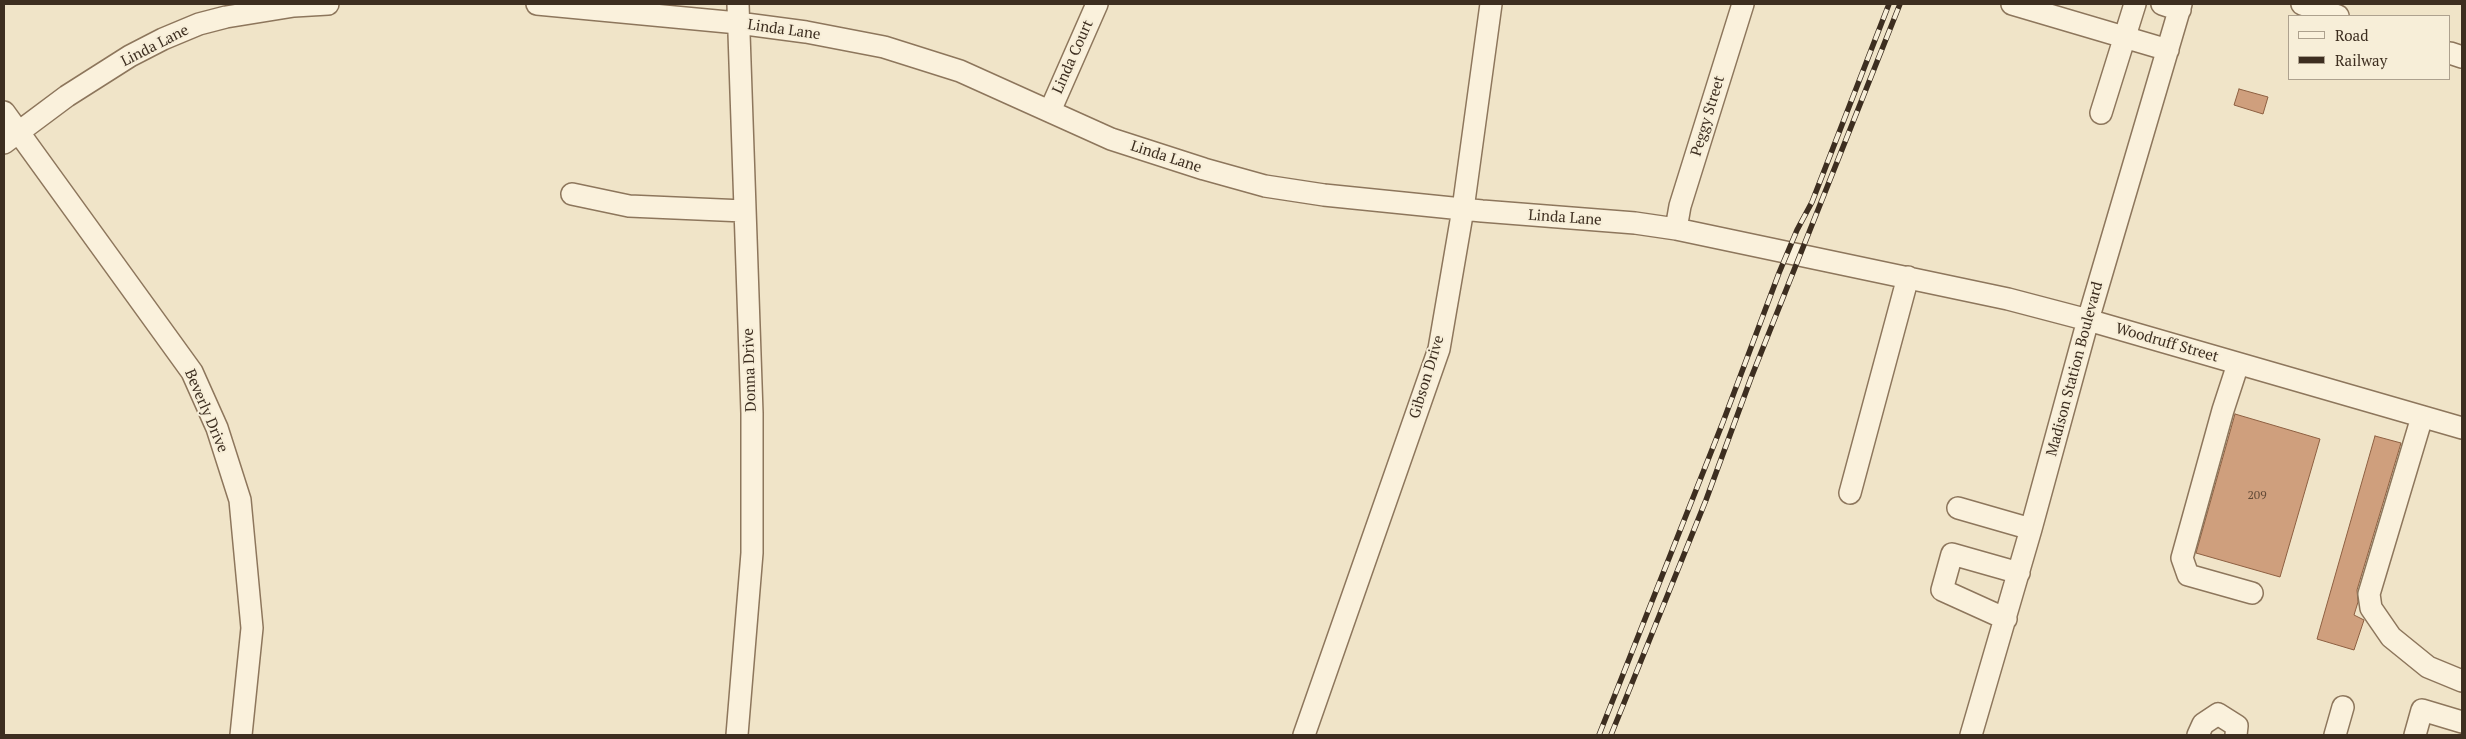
<!DOCTYPE html>
<style>
body{margin:0}
#map{position:relative;width:2466px;height:739px;overflow:hidden;background:#f0e4c8;font-family:"PT Serif",serif}
canvas{display:block}
.frame{position:absolute;inset:0;border:5px solid #3d2e20;pointer-events:none}
.legend{position:absolute;left:2288px;top:15px;width:162px;height:65px;box-sizing:border-box;background:#f7eed8;border:1px solid #ada18e;margin:0;padding:6px 9px;list-style:none;font-size:15px;color:#3d2e20}
.legend li{display:flex;align-items:center;gap:10px;height:25px}
.legend b{width:25px;border:1px solid #ada18e}
</style>
<div id="map">
<canvas width="2466" height="739"></canvas>
<div class="frame"></div>
<ul class="legend">
<li><b style="height:6px;background:#faf1dc"></b>Road</li>
<li><b style="height:6px;background:#3d2e20"></b>Railway</li>
</ul>
</div>
<script>
const ctx = document.querySelector('canvas').getContext('2d');
ctx.lineJoin = 'round';
function fillPath(path, color) { ctx.fillStyle = color; ctx.fill(path, 'evenodd'); }
const poly = rows => new Path2D(rows.map(r => 'M' + r).join(''));
function strokePath(path, color, width, dash) { ctx.strokeStyle = color; ctx.lineWidth = width; ctx.lineCap = dash ? 'butt' : 'round'; ctx.setLineDash(dash || []); ctx.stroke(path); }
function write(font, color, halo, rows, align = 'center') {
  ctx.font = font + ' "PT Serif",serif'; ctx.lineWidth = 4; ctx.setLineDash([]); ctx.textBaseline = 'middle'; ctx.strokeStyle = halo; ctx.fillStyle = color; for (const [text, x, y, turn = 0] of rows) {
    ctx.save(); ctx.translate(x, y); ctx.rotate((+turn || 0) * Math.PI / 180); ctx.textAlign = isNaN(turn) ? turn : align; if (halo) ctx.strokeText(text, 0, 0); ctx.fillText(text, 0, 0); ctx.restore();
  }
}
const building = poly([
 [2239,89,2268,97,2263,114,2234,105,2239,89],
 [2235,414,2320,439,2280,577,2196,553,2235,414],
 [2375,436,2401,443,2357,590,2358,602,2354,615,2364,620,2354,650,2317,639,2375,436]
]);
fillPath(building, '#cf9f7d');
strokePath(building, '#8d5f41', 1);
const minor = poly([
 [537,4,738,23,806,32,884,47,960,71,1111,139,1204,169,1265,186,1324,195,1482,211,1635,223,1676,229,2008,299,2088,320,2462,428],
 [2012,4,2168,50],
 [2162,4,2180,10],
 [2302,4,2338,16],
 [2450,53,2462,57],
 [1050,111,1097,4],
 [4,112,192,372,217,428,240,500,252,628,241,735],
 [2101,113,2135,4],
 [4,143,67,96,130,56,163,39,199,24,226,17,294,6,328,4],
 [572,194,629,206,744,211],
 [1676,229,1680,206,1743,4],
 [2238,364,2223,410,2182,558,2188,575,2252,593],
 [2422,417,2369,594,2371,608,2391,637,2428,667,2462,681],
 [1850,493,1908,277],
 [1958,508,2031,529],
 [2006,619,1942,590,1952,554,2019,573],
 [737,735,752,553,752,413,738,4],
 [1304,735,1439,349,1463,209,1491,4],
 [1971,735,2031,529,2088,320,2181,4],
 [2198,735,2203,724,2218,714,2237,726,2236,735],
 [2335,735,2343,707],
 [2415,735,2422,710,2462,722]
]);
strokePath(minor, '#8d765c', 24);
strokePath(minor, '#faf1dc', 21);
const rail = poly([
 [1599,735,1723,422,1779,273,1797,230,1812,202,1889,4],
 [1611,735,1706,500,1751,378,1900,4]
]);
strokePath(rail, '#3d2e20', 5.5);
strokePath(rail, '#f7eed8', 4, [11]);
write('12px', '#624a37', null, [
 ["209",2257,496]
]);
write('15px', '#3d2e20', '#f7eed8', [
 ["Linda Lane",784,30,8],
 ["Linda Lane",155,46,-27],
 ["Linda Court",1073,57,-66],
 ["Peggy Street",1708,116,-73],
 ["Linda Lane",1166,157,18],
 ["Linda Lane",1565,218,4],
 ["Woodruff Street",2167,343,16],
 ["Madison Station Boulevard",2075,369,-75],
 ["Donna Drive",750,370,-92],
 ["Gibson Drive",1427,377,-73],
 ["Beverly Drive",206,411,67]
]);
</script>
